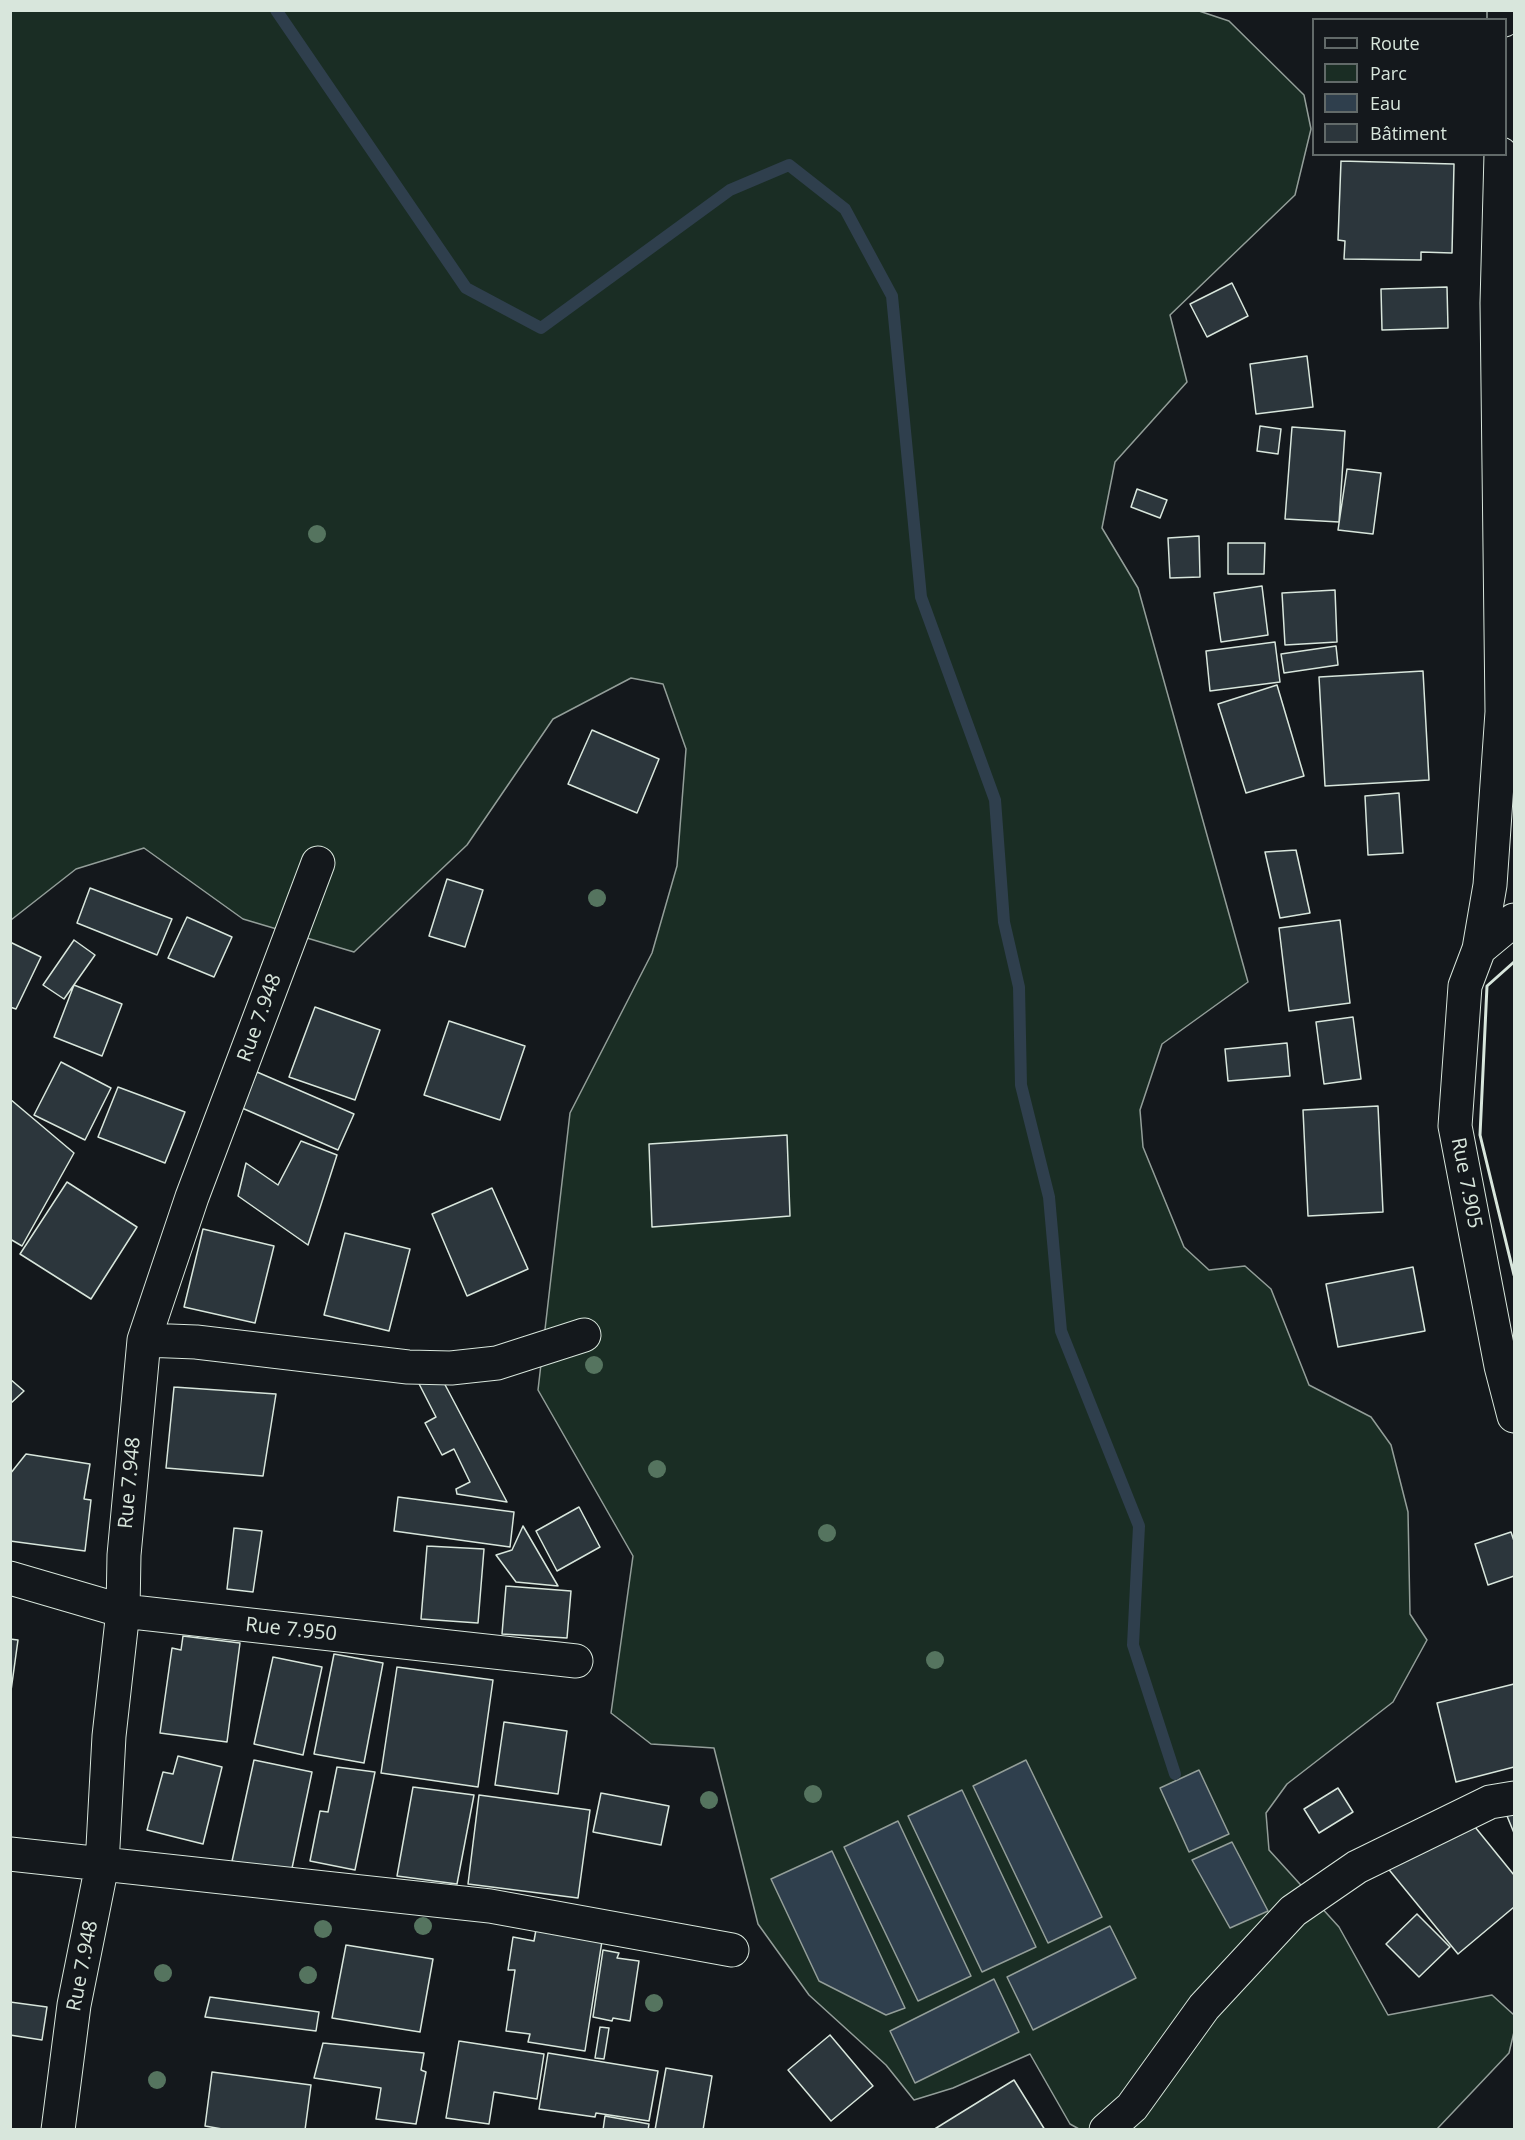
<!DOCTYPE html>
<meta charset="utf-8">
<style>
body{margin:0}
#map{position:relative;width:1525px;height:2140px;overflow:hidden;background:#14181c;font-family:"Open Sans",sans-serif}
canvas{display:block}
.frame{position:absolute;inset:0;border:12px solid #d8e6dc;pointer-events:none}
.legend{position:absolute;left:1312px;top:18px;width:195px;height:138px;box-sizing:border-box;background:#14181c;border:2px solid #626a69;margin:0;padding:8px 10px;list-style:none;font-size:18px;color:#d8e6dc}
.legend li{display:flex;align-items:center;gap:12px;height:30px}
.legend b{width:30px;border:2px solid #626a69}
</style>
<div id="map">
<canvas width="1525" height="2140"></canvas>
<div class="frame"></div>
<ul class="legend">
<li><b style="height:8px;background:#14181c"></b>Route</li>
<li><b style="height:16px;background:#1a2d24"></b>Parc</li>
<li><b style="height:16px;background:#2f3f4d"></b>Eau</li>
<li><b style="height:16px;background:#2c363c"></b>Bâtiment</li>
</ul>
</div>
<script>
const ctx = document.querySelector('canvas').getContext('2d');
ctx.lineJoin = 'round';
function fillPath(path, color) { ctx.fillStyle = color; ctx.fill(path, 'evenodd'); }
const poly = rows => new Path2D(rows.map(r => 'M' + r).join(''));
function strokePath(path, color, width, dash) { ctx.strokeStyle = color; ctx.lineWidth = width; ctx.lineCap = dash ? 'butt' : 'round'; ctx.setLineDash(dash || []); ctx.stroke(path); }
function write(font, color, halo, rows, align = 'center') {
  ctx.font = font + ' "Open Sans",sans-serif'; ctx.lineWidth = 4.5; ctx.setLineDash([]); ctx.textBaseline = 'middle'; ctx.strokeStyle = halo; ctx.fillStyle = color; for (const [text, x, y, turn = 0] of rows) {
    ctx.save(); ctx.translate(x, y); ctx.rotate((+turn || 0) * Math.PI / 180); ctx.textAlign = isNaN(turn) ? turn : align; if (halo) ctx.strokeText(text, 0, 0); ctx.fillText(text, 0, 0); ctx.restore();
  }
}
const green = poly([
 [1196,10,1229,21,1304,95,1311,129,1295,195,1170,315,1187,382,1115,462,1102,528,1138,588,1248,982,1162,1044,1140,1110,1143,1147,1184,1247,1209,1270,1245,1266,1271,1289,1309,1385,1371,1417,1391,1445,1408,1512,1410,1614,1427,1640,1393,1702,1287,1784,1266,1813,1269,1850,1339,1927,1388,2015,1492,1995,1514,2015,1514,2032,1509,2053,1437,2129,1079,2129,1070,2124,1030,2054,953,2088,914,2100,886,2065,809,1995,758,1924,714,1748,651,1744,611,1713,633,1556,538,1390,570,1113,652,953,677,866,686,749,663,684,631,678,553,719,467,845,354,952,243,919,144,848,76,869,11,920,11,11,1196,10]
]);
fillPath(green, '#1a2d24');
strokePath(green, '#939e99', 1.5);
const water = poly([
 [1026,1760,1102,1917,1048,1943,973,1786,1026,1760],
 [1199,1770,1229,1834,1189,1852,1160,1788,1199,1770],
 [962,1790,1036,1947,982,1972,908,1816,962,1790],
 [898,1821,971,1976,918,2001,844,1847,898,1821],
 [1232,1842,1268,1911,1230,1928,1192,1860,1232,1842],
 [832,1851,905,2008,886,2015,819,1981,771,1879,832,1851],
 [1110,1926,1136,1978,1033,2030,1007,1977,1110,1926],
 [994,1979,1019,2032,915,2083,890,2031,994,1979]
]);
fillPath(water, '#2f3f4d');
strokePath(water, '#939e99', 1.5);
strokePath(poly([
 [276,10,466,288,541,328,730,190,789,165,845,209,892,296,921,597,995,800,1004,922,1019,987,1021,1085,1049,1197,1061,1331,1139,1526,1133,1645,1175,1774]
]), '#2f3f4d', 12);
const building = poly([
 [1341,161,1454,164,1452,253,1421,252,1421,260,1344,259,1345,241,1338,240,1341,161],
 [1232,283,1248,316,1207,337,1190,304,1232,283],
 [1447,287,1448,328,1382,330,1381,289,1447,287],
 [1307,356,1313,407,1256,414,1250,364,1307,356],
 [1260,426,1281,429,1278,454,1257,451,1260,426],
 [1292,427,1345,431,1339,522,1285,519,1292,427],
 [1347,469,1381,473,1373,534,1338,530,1347,469],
 [1137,489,1167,500,1160,518,1131,507,1137,489],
 [1199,536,1200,577,1170,578,1168,538,1199,536],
 [1228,543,1265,543,1264,574,1228,574,1228,543],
 [1262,586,1268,635,1221,642,1214,593,1262,586],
 [1335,590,1337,642,1285,645,1282,593,1335,590],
 [1275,642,1280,682,1210,691,1206,651,1275,642],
 [1336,646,1338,665,1284,673,1281,654,1336,646],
 [1423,671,1429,780,1325,786,1319,677,1423,671],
 [1277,685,1304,776,1246,793,1218,704,1277,685],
 [592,730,659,759,637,813,568,784,592,730],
 [1399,793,1403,853,1368,855,1365,796,1399,793],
 [1296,850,1310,913,1280,918,1265,852,1296,850],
 [447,879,483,890,465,947,429,936,447,879],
 [90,888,172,919,157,955,77,923,90,888],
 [187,917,232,937,214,977,168,958,187,917],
 [1340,920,1350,1003,1289,1011,1279,928,1340,920],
 [74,940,95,955,64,999,43,985,74,940],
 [10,942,41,957,16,1009,10,1007,10,942],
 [74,985,122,1004,102,1056,54,1037,74,985],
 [315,1007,380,1030,355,1100,289,1077,315,1007],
 [1353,1017,1361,1079,1324,1084,1316,1022,1353,1017],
 [449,1021,525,1046,500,1120,424,1095,449,1021],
 [1287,1043,1290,1076,1228,1081,1225,1049,1287,1043],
 [61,1062,111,1088,85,1140,34,1115,61,1062],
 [257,1072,354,1114,338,1150,242,1108,257,1072],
 [118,1087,185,1112,165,1163,98,1137,118,1087],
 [10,1099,74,1153,22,1246,10,1239,10,1099],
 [1378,1106,1383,1212,1308,1216,1303,1110,1378,1106],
 [787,1135,790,1216,652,1227,649,1144,787,1135],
 [301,1141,337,1155,308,1245,238,1196,246,1163,278,1185,301,1141],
 [67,1182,137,1227,91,1299,20,1254,67,1182],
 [492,1188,528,1269,467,1296,432,1214,492,1188],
 [203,1229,274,1246,255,1323,184,1307,203,1229],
 [345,1233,410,1249,389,1331,324,1315,345,1233],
 [1413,1267,1425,1331,1338,1347,1326,1284,1413,1267],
 [415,1376,442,1379,507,1502,457,1494,456,1489,470,1482,454,1449,442,1455,425,1423,436,1417,415,1376],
 [10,1379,24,1391,10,1404,10,1379],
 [174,1387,276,1394,263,1476,166,1468,174,1387],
 [26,1454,90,1464,84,1499,91,1500,85,1551,10,1541,10,1474,26,1454],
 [398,1497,514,1512,510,1547,394,1531,398,1497],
 [579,1507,600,1547,557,1571,536,1531,579,1507],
 [523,1526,558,1586,516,1582,496,1555,512,1550,523,1526],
 [234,1528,262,1531,253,1592,227,1589,234,1528],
 [1511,1532,1514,1541,1514,1576,1488,1585,1475,1544,1511,1532],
 [427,1546,484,1549,478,1623,421,1619,427,1546],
 [506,1586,571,1591,567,1638,502,1634,506,1586],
 [183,1636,240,1643,227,1742,160,1733,172,1648,181,1650,183,1636],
 [10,1639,18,1640,10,1698,10,1639],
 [334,1654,383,1663,364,1763,314,1754,334,1654],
 [273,1657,322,1667,303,1755,254,1744,273,1657],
 [397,1667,493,1680,478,1787,381,1773,397,1667],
 [1514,1684,1514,1767,1456,1782,1437,1703,1514,1684],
 [504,1722,567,1731,558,1794,495,1785,504,1722],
 [178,1756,222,1767,203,1844,147,1830,163,1772,173,1774,178,1756],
 [254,1760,312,1772,291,1873,232,1861,254,1760],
 [337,1767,375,1772,355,1870,310,1861,320,1811,328,1812,337,1767],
 [413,1787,474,1795,457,1884,397,1876,413,1787],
 [1338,1788,1353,1812,1319,1833,1304,1809,1338,1788],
 [601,1793,669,1806,661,1845,593,1832,601,1793],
 [479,1795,590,1810,578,1898,468,1884,479,1795],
 [1458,1806,1514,1875,1514,1907,1458,1954,1386,1866,1458,1806],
 [1514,1812,1514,1833,1507,1816,1514,1812],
 [1417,1914,1450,1947,1419,1977,1386,1944,1417,1914],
 [537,1924,602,1941,585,2051,528,2042,530,2034,506,2031,515,1970,508,1970,513,1937,534,1941,537,1924],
 [346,1945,433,1959,420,2032,332,2018,346,1945],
 [603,1950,619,1953,617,1958,639,1961,630,2021,613,2018,612,2021,593,2017,603,1950],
 [210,1997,319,2012,316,2031,205,2017,210,1997],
 [10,2002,47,2007,42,2040,10,2035,10,2002],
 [600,2027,609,2028,604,2059,595,2058,600,2027],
 [830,2035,873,2086,831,2121,788,2070,830,2035],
 [459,2041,544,2054,537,2099,494,2092,489,2124,446,2118,459,2041],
 [323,2043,424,2053,421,2070,426,2072,416,2124,376,2119,381,2088,314,2078,323,2043],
 [548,2053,658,2071,649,2121,596,2113,595,2117,539,2109,548,2053],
 [666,2068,712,2076,703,2130,655,2130,666,2068],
 [212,2072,311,2085,305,2130,228,2130,205,2126,212,2072],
 [1014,2080,1045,2130,933,2130,1014,2080],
 [605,2116,649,2124,648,2130,603,2130,605,2116]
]);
fillPath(building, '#2c363c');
strokePath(building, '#d8e6dc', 1.5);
const street = poly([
 [1504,20,1504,10],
 [1501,154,1497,303,1502,712,1490,885,1479,949,1465,986,1455,1126,1501,1366,1514,1416],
 [1479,949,1514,920],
 [144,1340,196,1342,408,1367,451,1368,497,1363,584,1335],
 [10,1578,123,1611,576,1661],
 [10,1854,490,1906,732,1950],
 [58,2130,74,2005,102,1865,109,1736,123,1611,124,1555,144,1340,192,1197,318,863],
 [1106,2130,1132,2107,1204,2007,1293,1911,1357,1867,1490,1802,1514,1798]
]);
strokePath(street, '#d8e6dc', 35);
strokePath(street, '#14181c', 33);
strokePath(poly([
 [1514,962,1487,986,1480,1135,1514,1275]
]), '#d8e6dc', 3);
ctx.fillStyle = '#55745f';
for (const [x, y] of [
 [317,534],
 [597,898],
 [594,1365],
 [657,1469],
 [827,1533],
 [935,1660],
 [813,1794],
 [709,1800],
 [423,1926],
 [323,1929],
 [163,1973],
 [308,1975],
 [654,2003],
 [157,2080]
]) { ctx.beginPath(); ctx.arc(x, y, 9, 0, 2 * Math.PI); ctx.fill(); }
write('20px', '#d8e6dc', '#14181c', [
 ["Rue 7.948",260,1018,-70],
 ["Rue 7.905",1466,1183,79],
 ["Rue 7.948",130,1483,-85],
 ["Rue 7.950",291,1630,6],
 ["Rue 7.948",83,1966,-79]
]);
</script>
